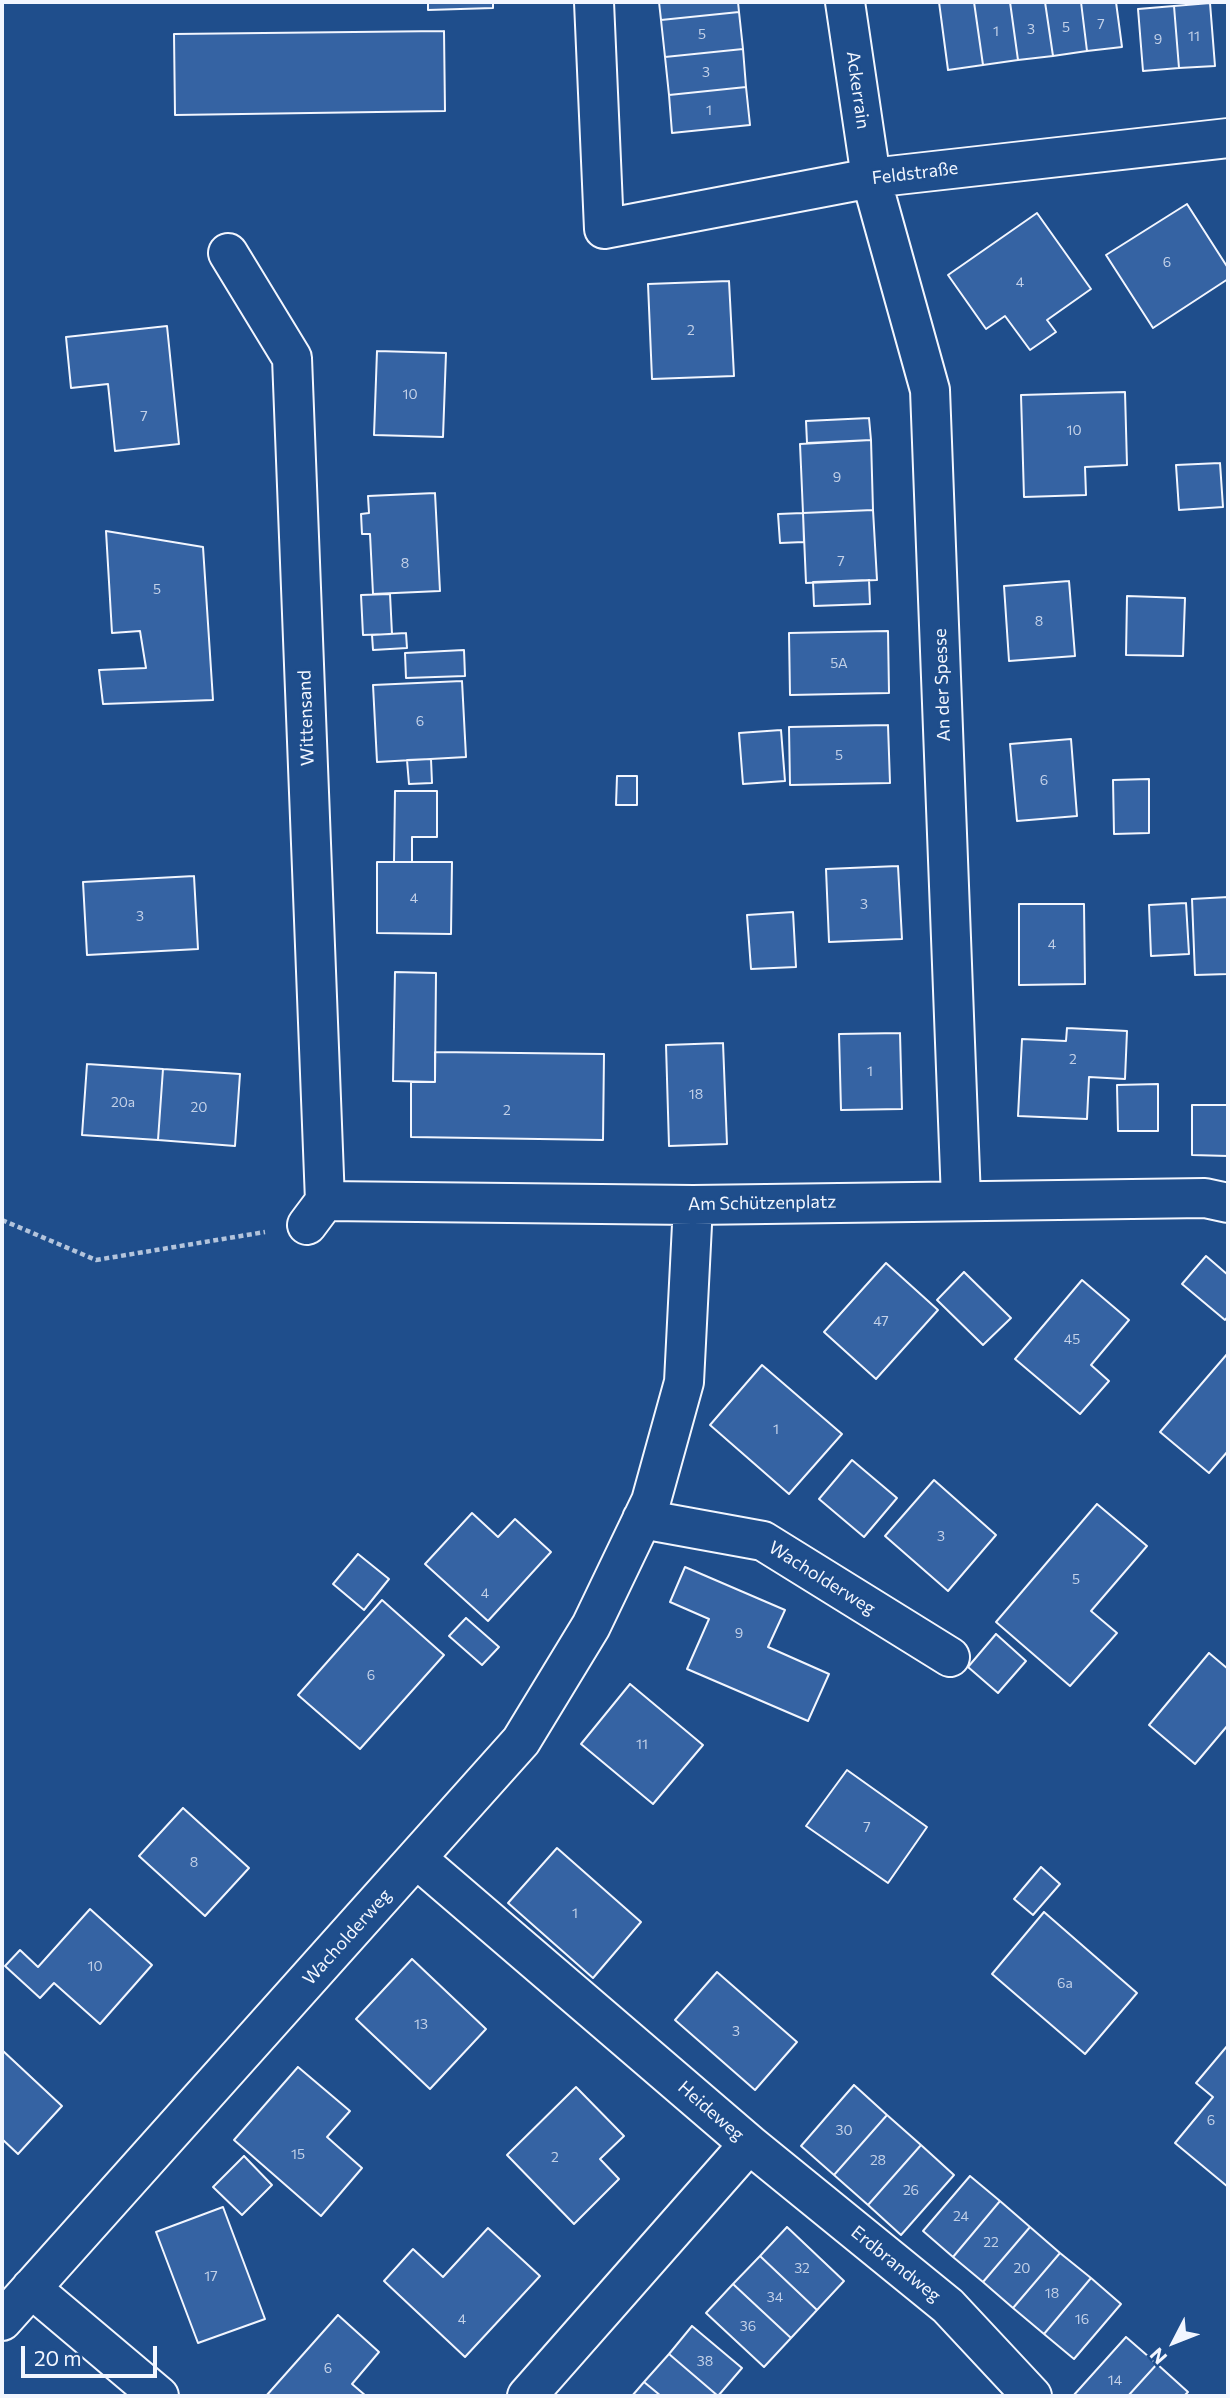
<!DOCTYPE html>
<meta charset="utf-8">
<style>
body{margin:0}
#map{position:relative;width:1230px;height:2398px;overflow:hidden;background:#1f4e8c;font-family:Commissioner,sans-serif}
canvas{display:block}
.frame{position:absolute;inset:0;border:4px solid #f2f6ff;pointer-events:none}
.north{position:absolute;left:1139px;top:2307px;width:70px;height:70px;-webkit-text-stroke:5px #1f4e8c;paint-order:stroke;rotate:228deg;font-size:19px;font-weight:700;line-height:28px;text-align:center;color:#f2f6ff}
.north::after{content:'';display:block;margin:auto;width:24px;height:32px;background:#f2f6ff;clip-path:polygon(50% 0,100% 100%,50% 72%,0 100%)}
.scale{position:absolute;left:21px;top:2346px;width:136px;height:32px;box-sizing:border-box;border:4px solid #f2f6ff;border-top:0;padding-left:9px;font-size:21px;line-height:24px;white-space:nowrap;color:#f2f6ff;-webkit-text-stroke:5px #1f4e8c;paint-order:stroke}
</style>
<div id="map">
<canvas width="1230" height="2398"></canvas>
<div class="frame"></div>
<div class="north">N</div>
<div class="scale">20 m</div>
</div>
<script>
const ctx = document.querySelector('canvas').getContext('2d');
ctx.lineJoin = 'round';
function fillPath(path, color) { ctx.fillStyle = color; ctx.fill(path, 'evenodd'); }
const poly = rows => new Path2D(rows.map(r => 'M' + r).join(''));
function strokePath(path, color, width, dash) { ctx.strokeStyle = color; ctx.lineWidth = width; ctx.lineCap = dash ? 'butt' : 'round'; ctx.setLineDash(dash || []); ctx.stroke(path); }
function write(font, color, halo, rows, align = 'center') {
  ctx.font = font + ' Commissioner,sans-serif'; ctx.lineWidth = 5; ctx.setLineDash([]); ctx.textBaseline = 'middle'; ctx.strokeStyle = halo; ctx.fillStyle = color; for (const [text, x, y, turn = 0] of rows) {
    ctx.save(); ctx.translate(x, y); ctx.rotate((+turn || 0) * Math.PI / 180); ctx.textAlign = isNaN(turn) ? turn : align; if (halo) ctx.strokeText(text, 0, 0); ctx.fillText(text, 0, 0); ctx.restore();
  }
}
const building = poly([
 [428,2,493,2,493,8,428,10,428,2],
 [659,2,738,2,739,12,661,20,659,2],
 [939,2,974,2,983,65,948,70,939,2],
 [974,2,1010,2,1018,60,983,65,974,2],
 [1010,2,1045,2,1053,56,1018,60,1010,2],
 [1045,2,1081,2,1087,51,1053,56,1045,2],
 [1081,2,1116,2,1122,47,1087,51,1081,2],
 [1210,3,1215,66,1179,68,1174,6,1210,3],
 [1174,6,1179,68,1143,71,1138,9,1174,6],
 [739,12,743,49,665,57,661,20,739,12],
 [444,31,445,111,175,115,174,34,444,31],
 [743,49,746,87,669,95,665,57,743,49],
 [746,87,750,125,672,133,669,95,746,87],
 [1187,204,1228,268,1228,279,1153,328,1106,255,1187,204],
 [1037,213,1091,289,1047,320,1056,332,1030,350,1005,316,986,329,948,275,1037,213],
 [729,281,734,376,652,379,648,284,729,281],
 [167,326,179,444,115,451,108,384,71,388,66,337,167,326],
 [377,351,446,353,443,437,374,435,377,351],
 [1125,392,1127,465,1085,467,1086,495,1024,497,1021,395,1125,392],
 [869,418,871,440,807,443,806,421,869,418],
 [871,440,873,510,803,513,800,444,871,440],
 [1220,463,1223,507,1179,510,1176,465,1220,463],
 [435,493,440,591,373,594,370,534,362,534,361,514,369,513,368,496,435,493],
 [873,510,877,580,806,583,803,513,873,510],
 [803,513,804,542,780,543,778,514,803,513],
 [106,531,203,547,213,700,103,704,99,670,146,668,140,631,112,633,106,531],
 [869,580,870,604,814,606,813,582,869,580],
 [1069,581,1075,656,1009,661,1004,586,1069,581],
 [390,594,392,634,363,635,361,595,390,594],
 [1127,596,1185,598,1183,656,1126,655,1127,596],
 [888,631,889,693,790,695,789,633,888,631],
 [406,633,407,648,373,650,372,635,406,633],
 [464,650,465,676,406,678,405,653,464,650],
 [462,681,466,757,377,762,373,685,462,681],
 [888,725,890,783,790,785,789,727,888,725],
 [781,730,785,781,743,784,739,733,781,730],
 [1071,739,1077,816,1017,821,1010,744,1071,739],
 [431,759,432,783,409,784,407,760,431,759],
 [617,776,637,776,637,805,616,805,617,776],
 [1149,779,1149,833,1114,834,1113,780,1149,779],
 [395,791,437,791,437,837,412,837,412,862,394,862,395,791],
 [377,862,452,862,451,934,377,933,377,862],
 [898,866,902,939,829,942,826,869,898,866],
 [194,876,198,949,87,955,83,882,194,876],
 [1228,897,1228,974,1195,975,1192,899,1228,897],
 [1186,903,1189,954,1151,956,1149,905,1186,903],
 [1019,904,1084,904,1085,984,1019,985,1019,904],
 [793,912,796,967,751,969,747,915,793,912],
 [395,972,436,973,435,1082,393,1081,395,972],
 [1067,1028,1127,1031,1125,1079,1089,1077,1087,1119,1018,1116,1022,1039,1066,1041,1067,1028],
 [900,1033,902,1109,841,1110,839,1034,900,1033],
 [723,1043,727,1144,669,1146,666,1045,723,1043],
 [435,1052,604,1054,603,1140,411,1137,411,1082,435,1082,435,1052],
 [87,1064,163,1069,158,1140,82,1135,87,1064],
 [163,1069,240,1074,235,1146,158,1140,163,1069],
 [1158,1084,1158,1131,1118,1131,1117,1085,1158,1084],
 [1192,1105,1228,1105,1228,1156,1192,1155,1192,1105],
 [1206,1256,1228,1275,1228,1316,1225,1320,1182,1284,1206,1256],
 [886,1263,938,1310,876,1379,824,1332,886,1263],
 [964,1272,1011,1318,983,1345,937,1300,964,1272],
 [1082,1280,1129,1320,1091,1365,1109,1381,1080,1414,1015,1359,1082,1280],
 [1228,1353,1228,1451,1209,1473,1160,1432,1228,1353],
 [762,1365,842,1434,789,1494,710,1425,762,1365],
 [852,1460,897,1498,864,1537,819,1499,852,1460],
 [934,1480,996,1535,948,1591,885,1536,934,1480],
 [1097,1504,1147,1546,1091,1611,1117,1633,1070,1686,996,1622,1097,1504],
 [472,1513,498,1537,515,1519,551,1552,488,1621,425,1564,472,1513],
 [358,1554,389,1579,364,1610,333,1584,358,1554],
 [685,1567,785,1610,768,1647,829,1674,808,1721,687,1669,709,1619,670,1602,685,1567],
 [382,1600,444,1655,360,1749,298,1695,382,1600],
 [466,1618,499,1647,482,1665,449,1636,466,1618],
 [996,1634,1026,1661,998,1693,968,1667,996,1634],
 [1209,1653,1228,1669,1228,1725,1195,1764,1149,1725,1209,1653],
 [630,1684,703,1745,653,1804,581,1744,630,1684],
 [847,1770,927,1827,888,1883,806,1826,847,1770],
 [183,1808,249,1868,205,1916,139,1856,183,1808],
 [557,1848,641,1922,593,1978,508,1903,557,1848],
 [1041,1867,1060,1884,1033,1915,1014,1899,1041,1867],
 [90,1909,152,1965,100,2024,54,1983,40,1998,5,1966,20,1950,38,1967,90,1909],
 [1044,1912,1137,1993,1085,2054,992,1974,1044,1912],
 [412,1959,486,2029,430,2089,356,2019,412,1959],
 [717,1972,797,2042,755,2090,675,2020,717,1972],
 [1228,2045,1228,2187,1175,2143,1213,2097,1196,2083,1228,2045],
 [2,2050,62,2106,18,2154,2,2139,2,2050],
 [298,2067,350,2111,327,2137,362,2168,321,2216,234,2140,298,2067],
 [854,2085,887,2115,834,2175,801,2146,854,2085],
 [576,2087,624,2136,600,2159,619,2179,574,2224,507,2155,576,2087],
 [887,2115,921,2145,868,2205,834,2175,887,2115],
 [921,2145,954,2175,901,2235,868,2205,921,2145],
 [244,2156,272,2185,242,2215,213,2187,244,2156],
 [970,2176,1000,2201,953,2257,923,2231,970,2176],
 [1000,2201,1030,2227,983,2282,953,2257,1000,2201],
 [223,2207,265,2319,198,2343,156,2232,223,2207],
 [787,2227,844,2281,817,2310,760,2256,787,2227],
 [1030,2227,1060,2253,1013,2308,983,2282,1030,2227],
 [488,2228,540,2276,465,2357,384,2281,413,2249,443,2277,488,2228],
 [1060,2253,1091,2278,1044,2334,1013,2308,1060,2253],
 [760,2256,817,2310,791,2338,733,2284,760,2256],
 [1091,2278,1121,2304,1074,2359,1044,2334,1091,2278],
 [733,2284,791,2338,764,2367,706,2313,733,2284],
 [338,2315,379,2352,352,2384,366,2396,266,2396,338,2315],
 [692,2326,742,2368,718,2396,669,2354,692,2326],
 [1126,2337,1157,2364,1128,2396,1073,2396,1126,2337],
 [669,2354,718,2396,661,2396,644,2382,669,2354],
 [1157,2364,1188,2392,1184,2396,1128,2396,1157,2364],
 [644,2382,661,2396,632,2396,644,2382]
]);
fillPath(building, '#3563a3');
strokePath(building, '#f2f6ff', 2);
const minor = poly([
 [594,2,604,229,871,178,1228,138],
 [845,2,871,178,930,390,961,1199],
 [228,253,292,358,325,1201],
 [307,1225,325,1201,693,1205,1205,1198,1228,1203],
 [642,1519,763,1541,950,1657],
 [417,1859,749,2144,527,2396],
 [749,2144,948,2306,1032,2396],
 [31,2288,159,2396],
 [2,2321,521,1741,591,1626,651,1501,684,1382,693,1205]
]);
strokePath(minor, '#f2f6ff', 42);
strokePath(poly([
 [2,1220,96,1260,265,1232]
]), '#b3c4dc', 4.5, [5, 3.5]);
strokePath(minor, '#1f4e8c', 38);
write('14px', '#c3d1e8', null, [
 ["7",1101,24],
 ["5",1066,27],
 ["3",1031,29],
 ["1",996,31],
 ["5",702,34],
 ["11",1194,36],
 ["9",1158,39],
 ["3",706,72],
 ["1",709,110],
 ["6",1167,262],
 ["4",1020,282],
 ["2",691,330],
 ["10",410,394],
 ["7",144,416],
 ["10",1074,430],
 ["9",837,477],
 ["7",841,561],
 ["8",405,563],
 ["5",157,589],
 ["8",1039,621],
 ["5A",839,663],
 ["6",420,721],
 ["5",839,755],
 ["6",1044,780],
 ["4",414,898],
 ["3",864,904],
 ["3",140,916],
 ["4",1052,944],
 ["2",1073,1059],
 ["1",870,1071],
 ["18",696,1094],
 ["20a",123,1102],
 ["20",199,1107],
 ["2",507,1110],
 ["47",881,1321],
 ["45",1072,1339],
 ["1",776,1429],
 ["3",941,1536],
 ["5",1076,1579],
 ["4",485,1593],
 ["9",739,1633],
 ["6",371,1675],
 ["11",642,1744],
 ["7",867,1827],
 ["8",194,1862],
 ["1",575,1913],
 ["10",95,1966],
 ["6a",1065,1983],
 ["13",421,2024],
 ["3",736,2031],
 ["6",1211,2120],
 ["30",844,2130],
 ["15",298,2154],
 ["2",555,2157],
 ["28",878,2160],
 ["26",911,2190],
 ["24",961,2216],
 ["22",991,2242],
 ["32",802,2268],
 ["20",1022,2268],
 ["17",211,2276],
 ["18",1052,2293],
 ["34",775,2297],
 ["4",462,2319],
 ["16",1082,2319],
 ["36",748,2326],
 ["38",705,2361],
 ["6",328,2368],
 ["14",1115,2380]
]);
write('18px', '#f2f6ff', '#1f4e8c', [
 ["Ackerrain",858,90,82],
 ["Feldstraße",915,173,-7],
 ["An der Spesse",942,685,-92],
 ["Wittensand",306,718,-92],
 ["Am Schützenplatz",762,1203,-1],
 ["Wacholderweg",822,1578,32],
 ["Wacholderweg",347,1937,-48],
 ["Heideweg",711,2111,41],
 ["Erdbrandweg",896,2264,39]
]);
</script>
